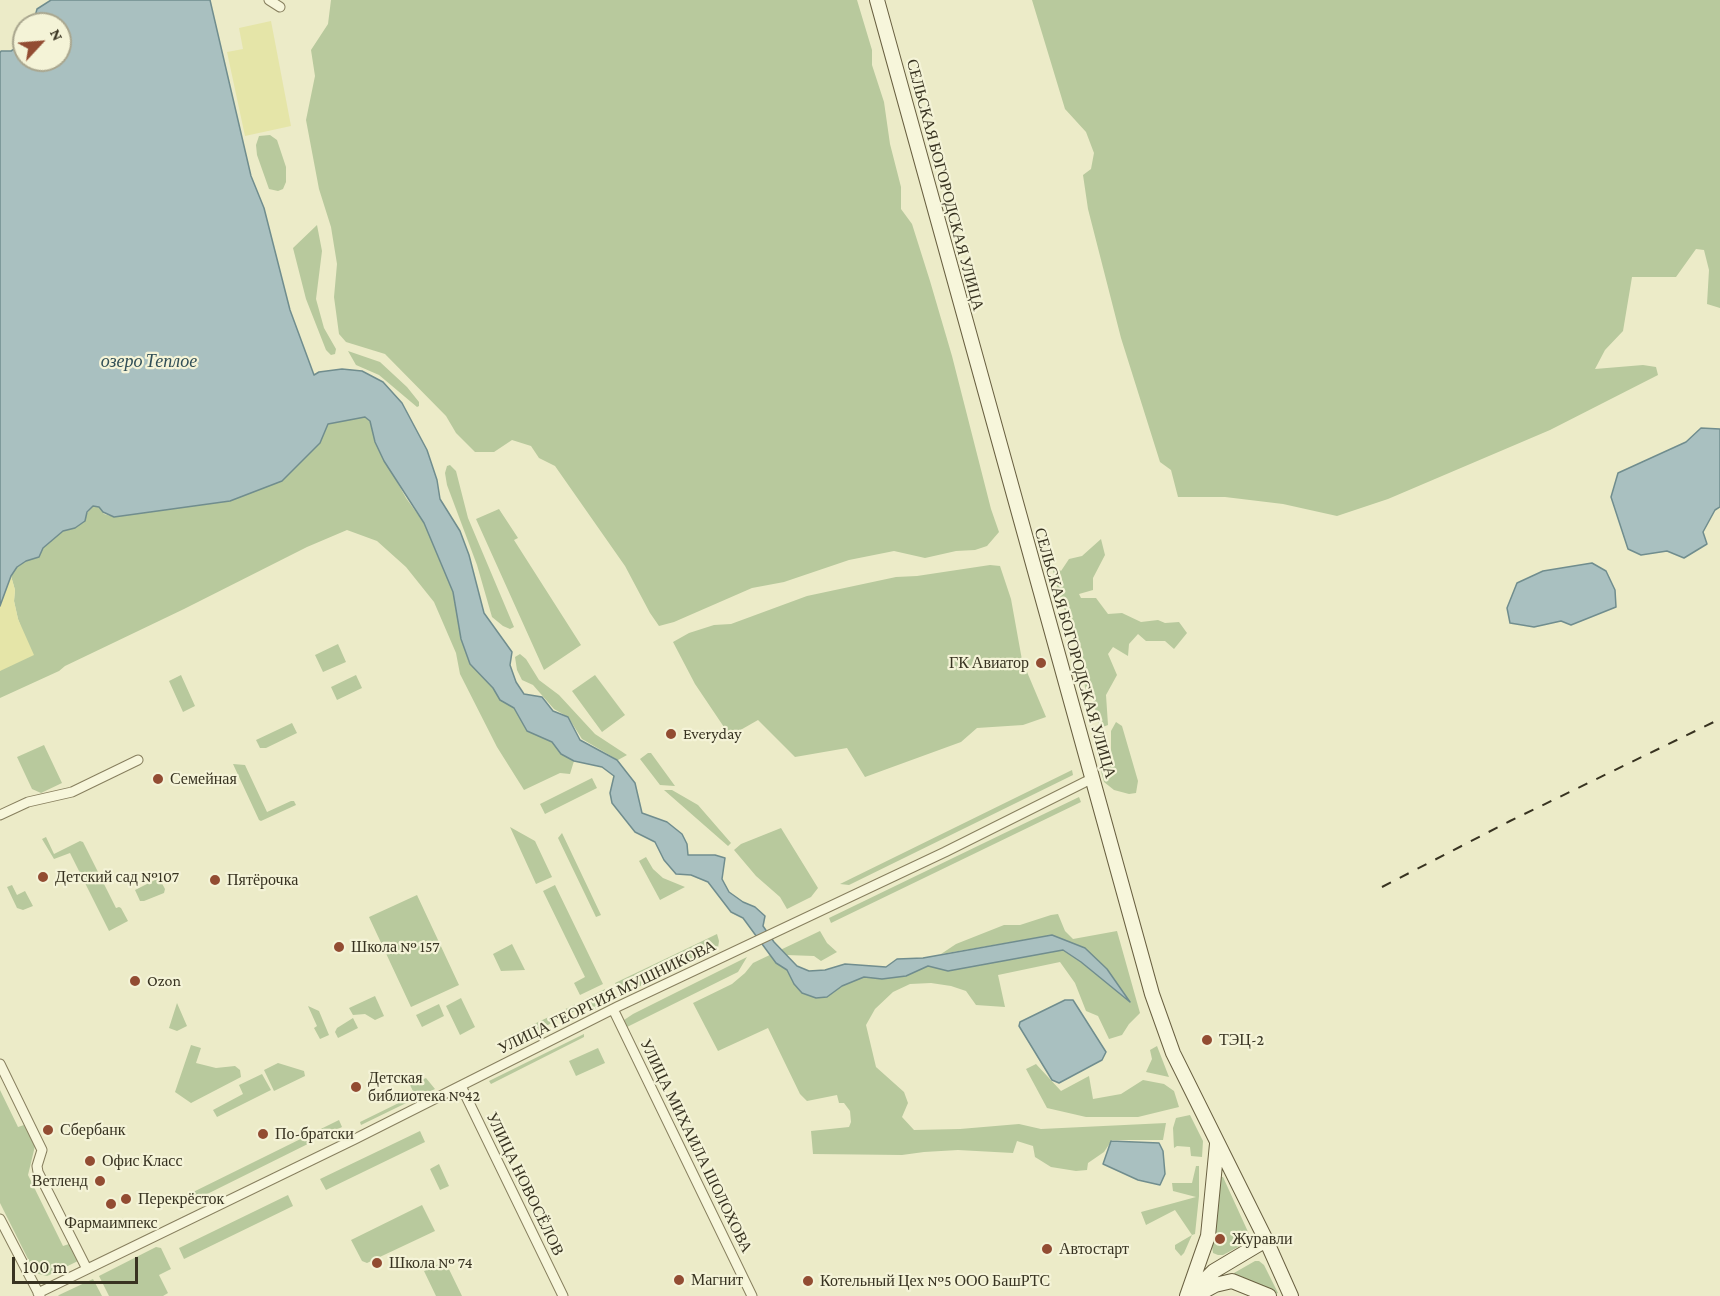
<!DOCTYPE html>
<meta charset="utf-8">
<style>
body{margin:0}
#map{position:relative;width:1720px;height:1296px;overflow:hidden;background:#ecebc8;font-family:"Crimson Pro",serif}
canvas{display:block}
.north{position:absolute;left:12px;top:12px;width:60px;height:60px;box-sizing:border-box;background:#f4f3d7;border:2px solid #a9a68e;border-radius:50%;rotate:64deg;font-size:16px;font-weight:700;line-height:24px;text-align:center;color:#383321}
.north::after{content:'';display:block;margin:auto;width:21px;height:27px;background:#924c32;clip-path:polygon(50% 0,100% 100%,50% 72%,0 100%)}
.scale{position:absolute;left:12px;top:1257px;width:126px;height:27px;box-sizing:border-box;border:3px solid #383321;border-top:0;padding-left:8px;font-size:18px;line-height:21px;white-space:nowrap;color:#383321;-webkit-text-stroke:4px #f4f3d7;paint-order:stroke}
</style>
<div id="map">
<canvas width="1720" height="1296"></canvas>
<div class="north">N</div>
<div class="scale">100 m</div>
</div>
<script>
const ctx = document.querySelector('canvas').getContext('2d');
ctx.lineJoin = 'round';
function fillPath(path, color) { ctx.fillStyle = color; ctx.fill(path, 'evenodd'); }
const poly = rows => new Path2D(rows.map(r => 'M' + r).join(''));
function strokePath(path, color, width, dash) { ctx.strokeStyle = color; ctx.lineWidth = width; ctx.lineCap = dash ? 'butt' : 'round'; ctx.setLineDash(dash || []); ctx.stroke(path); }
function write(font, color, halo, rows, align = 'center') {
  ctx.font = font + ' "Crimson Pro",serif'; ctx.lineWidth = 4.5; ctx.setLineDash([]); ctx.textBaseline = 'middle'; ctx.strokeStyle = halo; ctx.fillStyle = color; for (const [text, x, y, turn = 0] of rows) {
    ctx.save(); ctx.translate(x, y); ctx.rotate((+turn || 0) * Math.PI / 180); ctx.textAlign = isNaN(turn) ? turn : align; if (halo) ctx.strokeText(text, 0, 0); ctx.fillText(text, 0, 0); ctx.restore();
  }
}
fillPath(poly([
 [331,0,857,0,872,50,872,65,884,102,890,144,901,187,901,209,912,224,930,281,952,356,991,509,999,532,987,546,975,550,956,551,925,558,894,551,849,560,784,582,752,588,674,622,659,626,650,613,625,566,555,466,539,458,531,446,512,440,494,452,475,452,456,433,446,416,385,354,346,342,339,334,334,297,337,264,331,227,319,189,306,120,315,76,311,50,328,24],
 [1032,0,1720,0,1720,308,1707,304,1709,270,1704,250,1696,249,1676,277,1632,277,1623,331,1605,350,1595,369,1643,365,1656,367,1658,375,1550,430,1388,499,1337,516,1283,504,1225,497,1178,497,1171,470,1160,462,1121,338,1088,209,1083,175,1091,169,1094,153,1086,132,1065,109],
 [270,135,277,140,286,167,286,182,283,189,278,191,269,189,257,155,256,145,259,136],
 [317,225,322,251,316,299,324,328,336,349,335,354,331,355,326,350,306,299,293,248],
 [348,351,380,362,407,387,419,402,419,406,417,407,379,375,356,365],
 [365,417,370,420,375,442,406,498,424,523,453,592,461,639,470,664,493,688,500,700,514,708,527,731,552,742,561,754,574,761,570,774,560,773,524,790,497,747,460,674,456,653,434,602,406,567,377,541,347,530,307,547,184,609,65,666,59,671,0,698,0,671,23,633,18,619,14,601,15,590,11,576,17,567,26,561,39,557,43,548,63,531,75,528,93,506,99,507,104,514,114,517,230,501,282,481,320,443,328,424],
 [450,465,456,471,468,518,514,627,510,629,503,626,492,617,477,565,447,485,445,473,447,466],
 [499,509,518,538,514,540,581,645,544,670,476,519],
 [1101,539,1105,555,1093,578,1093,590,1079,594,1081,598,1096,598,1108,614,1122,613,1141,622,1158,620,1165,623,1179,622,1187,633,1174,649,1165,641,1146,641,1138,634,1129,644,1128,656,1113,647,1108,654,1117,675,1106,695,1108,725,1100,728,1092,697,1086,692,1074,630,1061,602,1051,563,1061,571,1069,559,1082,556],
 [990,565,1000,566,1011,599,1022,660,1046,717,1023,725,977,728,961,742,865,777,847,748,795,757,758,720,730,736,695,684,673,642,689,633,714,625,731,624,807,596,896,577,917,576],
 [338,644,346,662,323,672,315,655],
 [520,654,526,659,539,680,559,695,595,734,627,755,618,760,582,739,568,717,554,709,533,685,522,680,517,670,515,657],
 [181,675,195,706,183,712,169,681],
 [356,675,362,688,337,700,331,687],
 [595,675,625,715,602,732,572,691],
 [1116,722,1122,726,1138,781,1136,793,1129,794,1114,790,1104,782,1100,768,1108,759,1111,752,1111,731],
 [292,723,297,733,266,748,260,748,256,740],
 [44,745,62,783,41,793,32,789,17,757],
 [648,753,651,753,675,786,660,785,640,759],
 [233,764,245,765,267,812,291,801,294,801,296,805,261,821,259,820],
 [1072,770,1073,775,849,885,840,884],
 [592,778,597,788,545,814,540,804],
 [664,790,672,790,698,805,731,843,728,846],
 [1079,797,1081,802,831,923,829,918],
 [510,827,535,841,552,877,536,884],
 [781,828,818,888,811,897,787,909,780,897,756,876,734,850,741,844],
 [562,833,601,915,596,917,558,838],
 [46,837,54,854,80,841,83,842,116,908,119,907,121,908,128,921,109,931,70,853,54,859,42,839],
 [646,857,653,869,663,878,685,887,660,900,639,861],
 [159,878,165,889,164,893,144,901,140,901,135,890],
 [12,885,17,895,25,891,33,906,23,910,17,908,7,887],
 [555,885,603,984,580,995,574,983,585,977,543,891],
 [417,895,459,985,411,1007,369,917],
 [1058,914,1065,931,1073,939,1117,931,1140,1013,1129,1024,1122,1035,1109,1039,1098,1016,1086,1011,1075,983,1060,962,998,975,1005,1007,976,1005,966,991,951,986,931,983,910,984,893,992,875,1009,866,1025,876,1067,904,1092,908,1103,902,1117,914,1130,960,1129,1019,1124,1041,1129,1166,1123,1163,1140,1112,1140,1104,1152,1088,1163,1087,1170,1076,1171,1051,1167,1035,1157,1033,1146,1017,1141,1013,1153,958,1150,924,1152,902,1155,813,1154,811,1131,849,1127,851,1122,850,1111,844,1103,839,1103,837,1095,807,1101,800,1094,768,1028,718,1051,693,1003,732,984,745,973,753,963,820,931,827,943,837,952,821,961,814,956,786,955,780,966,787,970,794,984,842,986,864,976,882,979,906,976,928,966,948,971,1063,950,1081,962,1128,1000,1052,935,941,954,956,944,1004,925,1020,925,1051,915],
 [717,934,719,941,718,948,624,994,620,994,615,983],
 [512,944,525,970,501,971,493,954],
 [747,957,738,972,627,1027,624,1020,633,1014],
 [605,989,609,1002,589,1012,583,1000],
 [375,996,384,1016,375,1020,365,1014,353,1015,349,1008],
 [461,998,475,1027,460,1035,446,1006],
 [580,1002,585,1012,581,1014,575,1011,517,1041,513,1040,511,1035],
 [177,1003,187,1026,177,1031,169,1028],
 [439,1004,444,1016,422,1027,416,1015],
 [308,1006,319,1011,329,1035,320,1039,314,1028,317,1026],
 [353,1018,358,1028,338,1038,335,1032,337,1028],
 [584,1034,584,1037,491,1084,489,1081],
 [191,1045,201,1048,196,1063,216,1068,235,1066,240,1070,241,1077,191,1103,175,1092],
 [1157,1046,1169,1077,1146,1072,1152,1059,1150,1050],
 [598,1048,605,1063,576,1076,569,1061],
 [278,1063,304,1071,305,1076,274,1091,264,1070],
 [1036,1064,1061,1091,1089,1076,1093,1099,1121,1094,1143,1080,1164,1084,1174,1091,1179,1107,1138,1117,1086,1117,1047,1108,1026,1069],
 [262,1074,271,1090,217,1117,213,1110,243,1094,239,1085],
 [426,1078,435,1089,361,1125,360,1122,415,1095,410,1085],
 [0,1090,18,1127,24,1125,35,1146,28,1175,63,1246,69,1244,78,1261,47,1276,35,1273,0,1203],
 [1190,1115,1203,1141,1202,1157,1191,1156,1190,1147,1177,1146,1174,1148,1173,1128,1176,1118],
 [339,1120,342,1127,181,1207,177,1200],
 [420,1131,425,1142,326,1190,320,1179],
 [439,1164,449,1186,440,1190,430,1169],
 [1196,1166,1199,1166,1199,1196,1195,1234,1192,1235,1184,1253,1181,1256,1175,1249,1175,1245,1192,1235,1175,1210,1146,1225,1141,1212,1196,1197,1173,1191,1172,1183,1192,1183],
 [1220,1177,1223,1177,1249,1234,1248,1240,1238,1247,1223,1255,1218,1255,1213,1253,1212,1247],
 [288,1195,293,1206,184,1259,179,1248],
 [422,1205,435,1231,367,1263,362,1261,351,1240],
 [156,1247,161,1248,171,1269,159,1275,168,1293,163,1296,109,1296,99,1276],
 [445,1261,462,1296,436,1296,424,1271],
 [1255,1261,1259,1261,1264,1265,1278,1293,1274,1294,1234,1275,1234,1273],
 [93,1279,102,1296,58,1296,59,1295]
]), '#b8c99d');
fillPath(poly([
 [271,21,291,126,245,136,227,52,243,49,239,28],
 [11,576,15,590,14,601,18,619,34,655,0,671,0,606]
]), '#e5e5a8');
const water = poly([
 [51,0,210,0,251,176,264,208,290,310,314,375,319,372,342,369,362,371,383,382,402,403,427,450,437,480,440,499,460,531,469,555,484,613,512,652,510,665,516,682,524,694,542,697,553,711,568,717,580,740,617,760,635,783,642,813,667,822,682,834,687,844,688,855,715,855,725,858,722,879,729,892,743,902,755,907,765,916,763,926,774,942,797,966,809,971,825,970,845,964,886,967,897,959,923,958,1052,935,1085,948,1107,969,1130,1002,1081,962,1063,950,948,971,928,966,906,976,882,979,864,977,842,986,827,997,816,998,802,993,794,984,787,970,776,963,743,918,731,912,708,882,691,875,676,874,664,860,655,842,635,832,612,803,610,793,614,776,602,767,574,761,561,754,552,742,527,731,514,708,500,700,493,688,470,664,461,639,453,592,424,523,384,461,375,442,370,421,365,417,328,424,320,443,282,481,230,501,114,517,103,512,99,507,93,506,87,512,85,521,75,528,63,531,43,548,39,557,26,561,17,567,11,576,0,606,0,53,1,51,11,51,24,43,24,60,60,60,60,24,33,24,37,9,51,0],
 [1701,428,1720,429,1720,507,1715,510,1703,532,1707,544,1684,558,1667,551,1641,555,1628,549,1611,497,1618,473,1686,442,1701,428],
 [1592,563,1606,571,1615,590,1616,607,1571,625,1561,621,1534,627,1510,623,1507,608,1517,583,1543,571,1592,563],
 [1065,1000,1073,1000,1106,1052,1102,1060,1059,1083,1052,1080,1019,1026,1020,1022,1065,1000],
 [1111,1141,1159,1143,1163,1151,1165,1174,1160,1185,1138,1180,1103,1164,1111,1141]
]);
fillPath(water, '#a9c0c0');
strokePath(water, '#708d8e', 1.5);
const minor = poly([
 [269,0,280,7],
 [0,815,28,802,72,792,138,760],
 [613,1009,752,1296],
 [0,1064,42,1150,37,1166,38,1172,87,1269],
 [461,1086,563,1296],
 [0,1219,40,1296],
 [38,1293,355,1139,619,1006,945,852,1093,778]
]);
const secondary = poly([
 [877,0,1152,994,1173,1053,1266,1240,1291,1296],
 [1190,1295,1214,1271,1266,1240],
 [1187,1296,1208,1236,1217,1144],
 [1195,1296,1215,1285,1232,1281,1269,1296]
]);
strokePath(minor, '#877f5e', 11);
strokePath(secondary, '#696041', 16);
strokePath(minor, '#f7f6db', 9);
strokePath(secondary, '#f7f6db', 14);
strokePath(poly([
 [1382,887,1510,821,1720,719]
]), '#383321', 2, [10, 10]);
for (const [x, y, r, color] of [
 [1041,663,6,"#924c32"],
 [671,734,6,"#924c32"],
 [158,779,6,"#924c32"],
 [43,877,6,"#924c32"],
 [215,880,6,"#924c32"],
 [339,947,6,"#924c32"],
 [135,981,6,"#924c32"],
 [1207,1040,6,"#924c32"],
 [356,1087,6,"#924c32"],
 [48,1130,6,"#924c32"],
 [263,1134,6,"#924c32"],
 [90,1161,6,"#924c32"],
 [100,1181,6,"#924c32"],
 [126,1199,6,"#924c32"],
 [111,1204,6,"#924c32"],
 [1220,1239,6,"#924c32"],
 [1047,1249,6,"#924c32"],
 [377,1263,6,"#924c32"],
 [679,1280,6,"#924c32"],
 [808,1281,6,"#924c32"]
]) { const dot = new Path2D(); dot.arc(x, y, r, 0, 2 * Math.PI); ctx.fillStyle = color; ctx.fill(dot); strokePath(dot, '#f4f3d7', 2); }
write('16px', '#383321', '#f4f3d7', [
 ["СЕЛЬСКАЯ БОГОРОДСКАЯ УЛИЦА",945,185,75],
 ["СЕЛЬСКАЯ БОГОРОДСКАЯ УЛИЦА",1075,653,74],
 ["УЛИЦА ГЕОРГИЯ МУШНИКОВА",607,997,-26],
 ["УЛИЦА МИХАИЛА ШОЛОХОВА",696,1146,64],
 ["УЛИЦА НОВОСЁЛОВ",525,1184,64]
]);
write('16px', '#383321', '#f4f3d7', [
 ["ГК Авиатор",1029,663,"right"],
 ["Everyday",683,734],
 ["Семейная",170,779],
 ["Детский сад №107",55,877],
 ["Пятёрочка",227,880],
 ["Школа № 157",351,947],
 ["Ozon",147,981],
 ["ТЭЦ-2",1219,1040],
 ["Детская",368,1078],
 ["библиотека №42",368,1096],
 ["Сбербанк",60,1130],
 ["По-братски",275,1134],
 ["Офис Класс",102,1161],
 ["Ветленд",88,1181,"right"],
 ["Перекрёсток",138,1199],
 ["Фармаимпекс",111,1223,"center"],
 ["Журавли",1232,1239],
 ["Автостарт",1059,1249],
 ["Школа № 74",389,1263],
 ["Магнит",691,1280],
 ["Котельный Цех №5 ООО БашРТС",820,1281]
], 'left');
write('italic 18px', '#314f57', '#f4f3d7', [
 ["озеро Теплое",149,361]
]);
</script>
